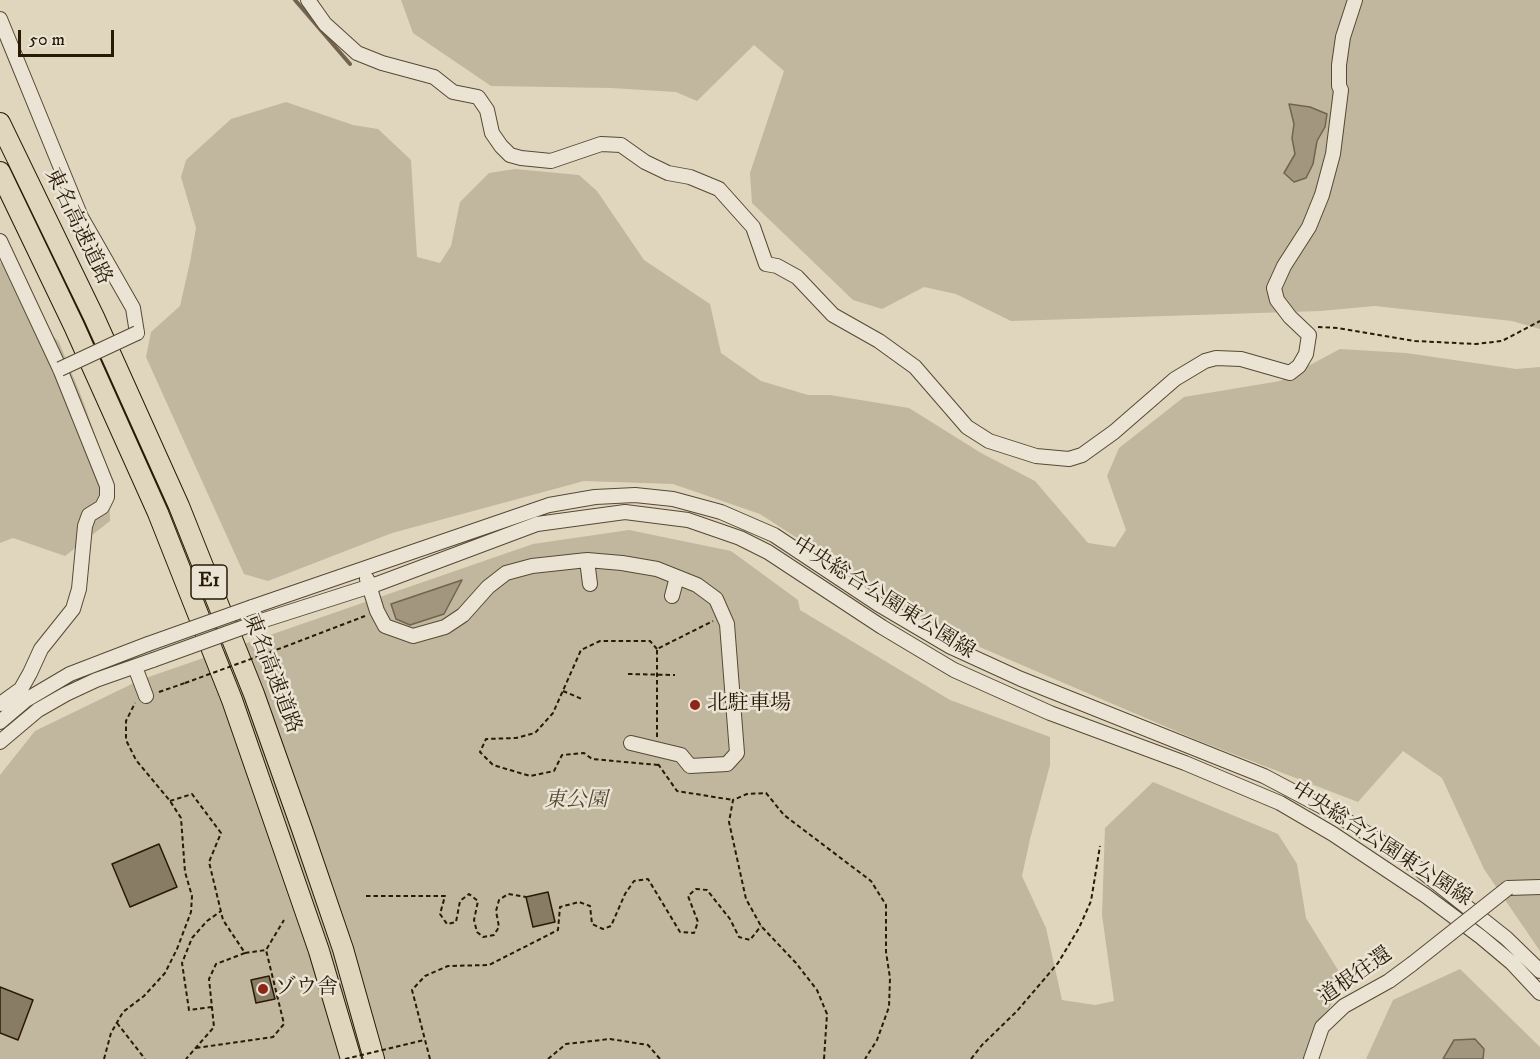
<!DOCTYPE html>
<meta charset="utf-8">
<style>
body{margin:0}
#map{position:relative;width:1540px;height:1059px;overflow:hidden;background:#e0d6bd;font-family:"IM FELL DW Pica",serif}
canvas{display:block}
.scale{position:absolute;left:18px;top:30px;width:96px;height:27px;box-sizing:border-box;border:3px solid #291a06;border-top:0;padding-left:8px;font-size:18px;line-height:21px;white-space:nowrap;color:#291a06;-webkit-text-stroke:4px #ebe4d4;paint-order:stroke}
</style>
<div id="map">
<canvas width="1540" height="1059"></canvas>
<div class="scale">50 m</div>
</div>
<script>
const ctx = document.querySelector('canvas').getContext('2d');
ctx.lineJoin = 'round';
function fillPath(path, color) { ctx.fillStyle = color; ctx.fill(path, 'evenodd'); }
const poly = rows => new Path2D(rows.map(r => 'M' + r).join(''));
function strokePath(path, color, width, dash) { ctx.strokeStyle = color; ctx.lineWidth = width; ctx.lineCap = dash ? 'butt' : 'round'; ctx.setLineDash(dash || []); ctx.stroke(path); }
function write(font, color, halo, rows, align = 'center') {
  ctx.font = font + ' "IM FELL DW Pica","Noto Serif JP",serif'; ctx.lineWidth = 5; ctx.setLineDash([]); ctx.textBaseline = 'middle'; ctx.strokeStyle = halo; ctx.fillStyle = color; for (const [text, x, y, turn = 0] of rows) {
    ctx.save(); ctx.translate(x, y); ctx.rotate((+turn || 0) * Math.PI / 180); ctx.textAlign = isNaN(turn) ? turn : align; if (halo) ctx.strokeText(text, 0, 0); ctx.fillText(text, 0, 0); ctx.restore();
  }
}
fillPath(poly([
 [401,0,1540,0,1540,329,1512,321,1375,306,1320,311,1011,321,956,294,924,287,882,309,853,300,752,203,750,173,784,71,754,45,697,101,676,92,611,88,491,86,413,33],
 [286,102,353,125,378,129,411,160,417,257,440,263,451,246,460,202,489,173,515,169,579,175,597,191,644,260,710,304,721,353,761,381,808,395,830,395,909,408,981,453,1035,481,1088,543,1115,547,1126,530,1107,476,1119,448,1184,397,1280,381,1340,349,1406,353,1516,369,1540,367,1540,951,1484,869,1442,778,1403,751,1358,802,1197,740,940,630,760,514,673,484,584,481,392,533,268,581,244,574,146,357,151,332,180,306,190,262,196,228,181,177,186,160,231,119],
 [4,257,28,319,36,319,59,342,82,398,109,474,110,521,65,556,13,538,0,543,0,263],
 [629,530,731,551,798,600,800,610,950,700,1050,737,1050,765,1030,839,1022,876,1046,928,1062,1000,1095,1005,1114,1001,1102,915,1105,828,1153,782,1278,834,1297,864,1306,918,1338,970,1332,1003,1304,1059,0,1059,0,775,35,731,140,680,533,544],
 [1460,969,1540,1047,1540,1059,1366,1059,1393,1000]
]), '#c1b69e');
const water = poly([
 [1289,104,1310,107,1327,114,1325,127,1317,141,1313,164,1306,178,1294,182,1284,173,1295,154,1292,138,1294,124,1289,104],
 [462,580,444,614,410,625,396,619,391,604,462,580],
 [1475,1039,1484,1049,1483,1059,1443,1059,1454,1040,1475,1039]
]);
fillPath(water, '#a2967f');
strokePath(water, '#72644f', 1.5);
strokePath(poly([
 [295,0,350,64]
]), '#72644f', 4);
const building = poly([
 [159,844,177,887,130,907,112,864,159,844],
 [548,892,555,922,533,927,526,897,548,892],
 [269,976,275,999,256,1003,251,980,269,976],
 [0,987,33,1000,18,1040,0,1033,0,987]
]);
fillPath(building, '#887c65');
strokePath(building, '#291a06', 1.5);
const minor = poly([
 [308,0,325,24,357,53,382,63,434,77,453,92,478,97,487,110,492,133,501,146,510,155,521,158,551,161,601,144,621,145,645,162,668,173,690,177,719,189,753,227,766,264,777,266,797,277,833,315,879,341,915,367,967,427,989,441,1036,456,1069,459,1082,455,1114,432,1175,379,1205,361,1216,358,1241,359,1290,373,1299,366,1306,354,1309,335,1290,317,1277,300,1274,288,1284,266,1309,227,1322,195,1333,154,1341,90,1339,86,1339,65,1343,37,1355,0],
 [0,19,81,217,133,308,137,333],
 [0,241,60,369,107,486,107,497,102,507,89,515,85,526,79,589,73,609,41,649,30,673,21,689,0,704],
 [587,560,590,584],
 [367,579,377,611,385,626,413,636,445,627,463,615,488,587,506,573,532,566,587,560,622,563,657,569,697,585,716,599,727,624,737,753,727,764,690,766,681,755,631,743],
 [672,596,677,577],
 [252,607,549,505,595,497,635,495,673,499,721,512,774,535,878,604,951,647,1021,679,1264,776,1334,813,1400,854,1506,938,1540,971],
 [258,622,377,584,537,524,625,512,688,520,740,538,768,552,882,627,954,670,1050,713,1185,763,1280,803,1333,834,1426,896,1481,937,1512,963,1540,993],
 [135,667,146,696],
 [0,722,26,700,70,674,148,644],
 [0,742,38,710,66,694,96,680,153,660],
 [1508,888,1540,887],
 [1311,1059,1322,1027,1344,1006,1389,981,1412,964]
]);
const highway = poly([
 [0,123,94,317,179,506,254,694,302,829,343,949,374,1059],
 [0,172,74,326,158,513,232,700,319,951,351,1059]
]);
strokePath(minor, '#574934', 16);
strokePath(highway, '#291a06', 22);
strokePath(poly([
 [1318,327,1338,328,1415,341,1476,344,1502,341,1540,321],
 [284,647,365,616],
 [657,649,650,641,600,641,581,650,553,713,535,733,516,738,486,739,480,752,493,765,530,776,554,771,562,755,584,753,592,759,658,765],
 [628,674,675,675],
 [563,691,582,699],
 [159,692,185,683],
 [657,737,657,649,713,621],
 [658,764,677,791,733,800],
 [170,801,192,794,221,833,209,862,223,920,245,953,216,964,209,979,214,1027,186,1059],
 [366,896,445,896,440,914,447,924,456,922,460,901,469,894,478,901,474,920,477,932,483,937,494,935,499,927,496,911,499,900,508,894,526,897],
 [245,953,266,950,284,920],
 [212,1007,189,1010,182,963,192,938,207,921,221,911],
 [117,1023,145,1059],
 [196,1048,273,1037,284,1024,266,950],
 [104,1059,111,1033,123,1012,144,996,165,973,177,949,191,912,192,896,185,872,181,818,170,801,136,760,126,740,126,721,135,703],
 [430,1059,412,990,425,976,448,966,489,965,558,930,560,907,579,902,590,906,592,924,603,929,611,926,625,894,634,881,648,879,680,932,694,933,698,922,688,896,696,889,707,890,730,919,739,937,750,940,761,926],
 [548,1059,566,1044,610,1039,648,1045,660,1059],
 [824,1059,827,1014,817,990,796,963,761,926,746,899,729,822,733,800,747,794,766,793,784,815,871,881,886,905,886,952,890,978,889,1007,877,1040,865,1059],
 [971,1059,982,1045,1017,1011,1058,963,1079,928,1091,901,1100,846]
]), '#291a06', 2, [4.5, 3]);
strokePath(minor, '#ebe4d4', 14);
strokePath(highway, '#e0d6bd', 20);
const minorBridge = poly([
 [60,369,137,333],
 [148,644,252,607],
 [153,660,258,622],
 [1412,964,1508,888]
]);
strokePath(minorBridge, '#574934', 16, []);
strokePath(poly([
 [185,683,284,647],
 [345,1059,424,1040]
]), '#291a06', 2, [4.5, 3]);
strokePath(minorBridge, '#ebe4d4', 14);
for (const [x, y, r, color] of [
 [695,705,6,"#8f2418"],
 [263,989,6,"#8f2418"]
]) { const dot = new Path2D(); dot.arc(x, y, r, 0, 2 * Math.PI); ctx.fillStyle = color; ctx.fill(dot); strokePath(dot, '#ebe4d4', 2); }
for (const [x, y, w] of [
 [209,582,36]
]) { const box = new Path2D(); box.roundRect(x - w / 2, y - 17, w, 34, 4.5); ctx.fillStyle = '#ebe4d4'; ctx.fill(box); strokePath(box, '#291a06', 1.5); }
write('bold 20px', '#291a06', null, [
 ["E1",209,582]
]);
write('21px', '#291a06', '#ebe4d4', [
 ["東名高速道路",77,227,64],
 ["中央総合公園東公園線",883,599,32],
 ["東名高速道路",271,674,69],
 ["中央総合公園東公園線",1381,845,33],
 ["道根往還",1356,977,-35]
]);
write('21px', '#291a06', '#ebe4d4', [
 ["北駐車場",707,705],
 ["ゾウ舎",275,989]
], 'left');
write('italic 21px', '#574934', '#ebe4d4', [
 ["東公園",576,802]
]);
</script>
